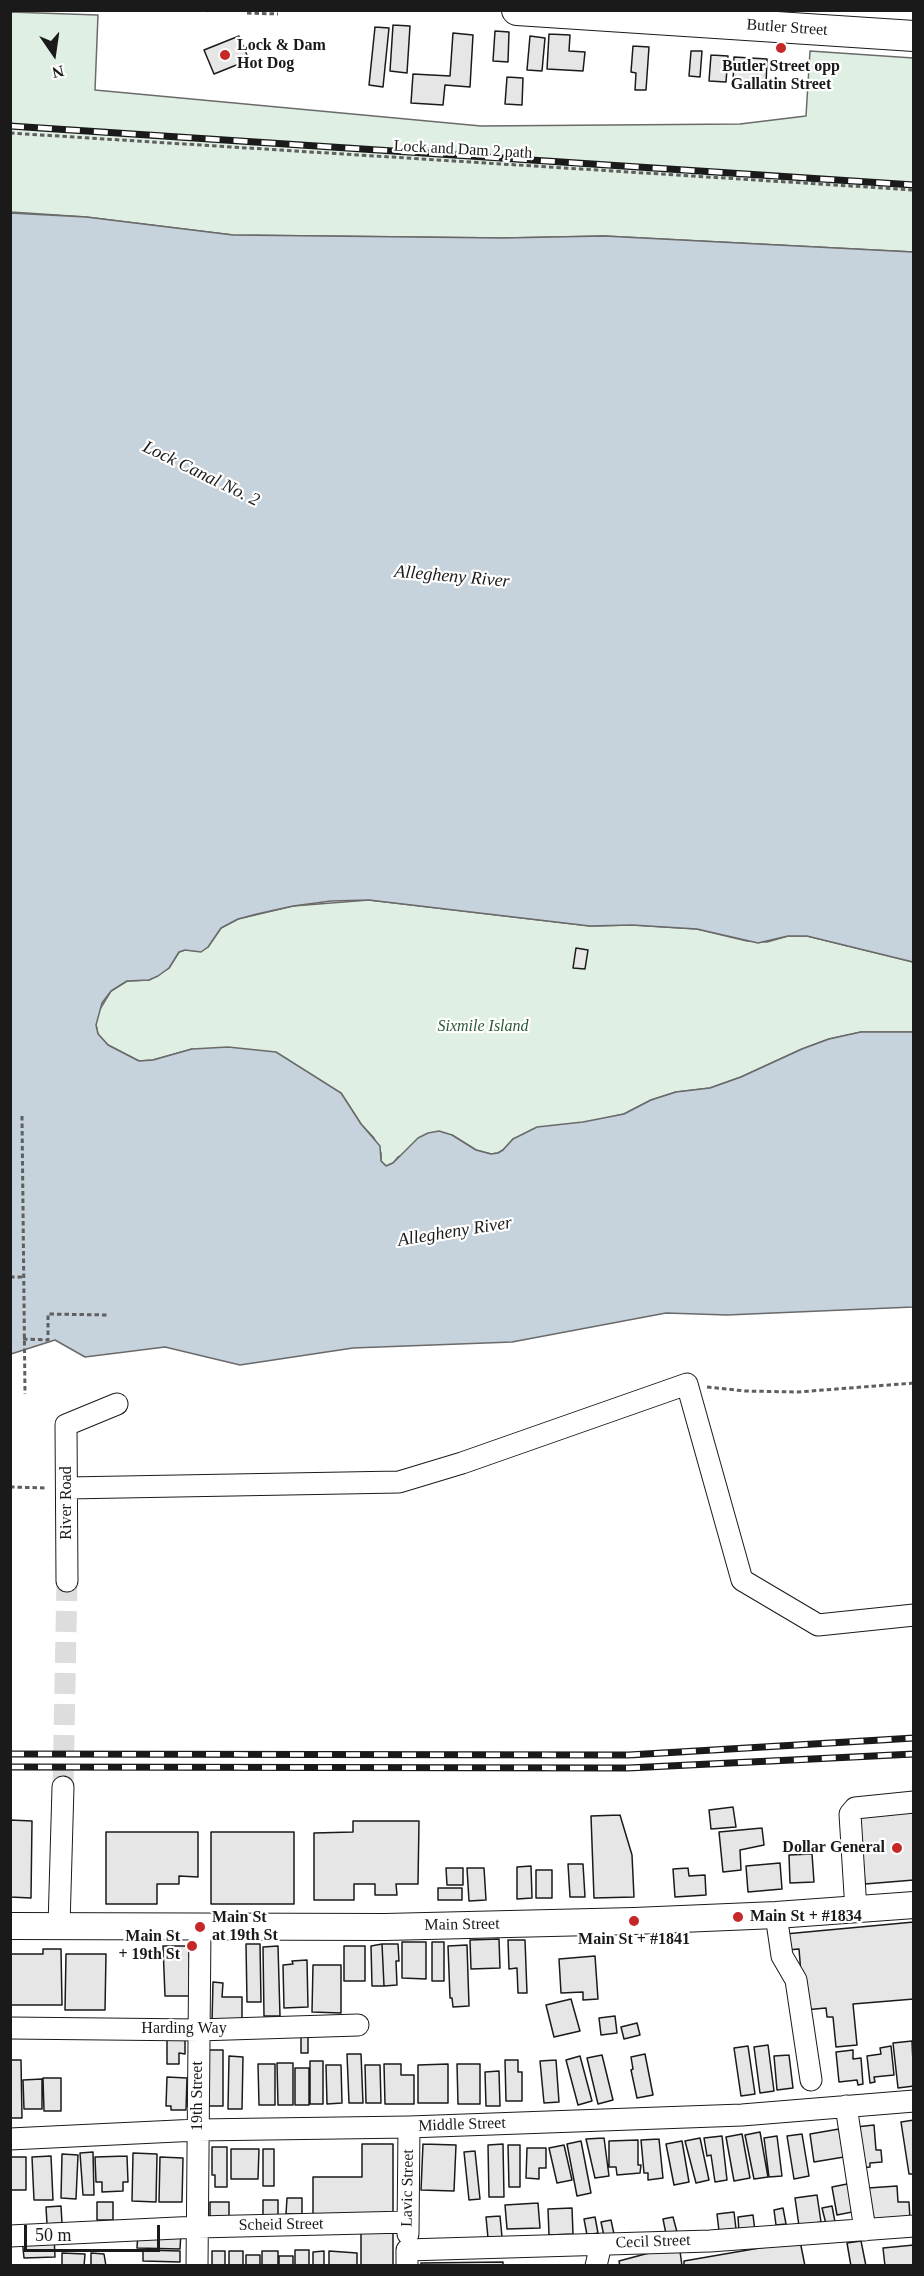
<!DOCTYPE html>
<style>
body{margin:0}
#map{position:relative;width:924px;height:2276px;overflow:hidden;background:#fff;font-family:Georgia,serif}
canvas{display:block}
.frame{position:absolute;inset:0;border:12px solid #1a1a1a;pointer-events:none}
.north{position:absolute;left:24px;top:24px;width:60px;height:60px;-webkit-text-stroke:4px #fff;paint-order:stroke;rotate:167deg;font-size:16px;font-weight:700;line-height:24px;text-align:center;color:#1a1a1a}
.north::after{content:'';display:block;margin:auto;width:21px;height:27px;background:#1a1a1a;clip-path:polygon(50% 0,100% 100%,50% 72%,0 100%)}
.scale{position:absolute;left:24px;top:2225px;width:136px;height:27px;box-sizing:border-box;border:3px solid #1a1a1a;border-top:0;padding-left:8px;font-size:18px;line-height:21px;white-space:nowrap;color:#1a1a1a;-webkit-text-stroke:4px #fff;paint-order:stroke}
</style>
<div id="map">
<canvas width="924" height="2276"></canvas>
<div class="frame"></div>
<div class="north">N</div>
<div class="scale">50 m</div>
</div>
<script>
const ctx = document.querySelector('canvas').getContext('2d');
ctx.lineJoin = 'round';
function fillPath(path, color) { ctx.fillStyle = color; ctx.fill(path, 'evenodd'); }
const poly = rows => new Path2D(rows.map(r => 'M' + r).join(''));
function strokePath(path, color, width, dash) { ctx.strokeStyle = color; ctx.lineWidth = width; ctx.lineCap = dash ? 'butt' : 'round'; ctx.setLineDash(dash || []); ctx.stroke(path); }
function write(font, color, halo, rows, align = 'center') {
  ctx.font = font + ' Georgia,serif'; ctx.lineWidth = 4.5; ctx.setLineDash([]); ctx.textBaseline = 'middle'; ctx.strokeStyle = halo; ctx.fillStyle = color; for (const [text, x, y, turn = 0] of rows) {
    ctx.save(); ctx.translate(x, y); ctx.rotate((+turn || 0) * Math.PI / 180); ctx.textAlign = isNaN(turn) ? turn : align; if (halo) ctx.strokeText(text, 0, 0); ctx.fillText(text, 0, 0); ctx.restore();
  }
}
const green = poly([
 [10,12,98,15,95,90,481,126,740,124,806,116,810,51,913,58,913,252,604,236,503,238,233,235,86,217,11,212,10,12],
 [369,900,590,926,632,925,697,929,747,941,767,942,788,936,807,936,913,962,913,1032,861,1032,829,1039,802,1049,741,1077,710,1088,676,1092,651,1100,624,1114,513,1139,503,1150,498,1153,491,1154,476,1150,452,1135,398,1157,393,1163,386,1166,381,1161,381,1153,374,1138,361,1124,341,1093,192,1049,153,1060,139,1061,108,1045,98,1034,96,1025,97,1014,111,991,127,981,149,980,169,968,179,952,185,950,201,951,208,947,221,928,238,919,293,906,369,900]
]);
fillPath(green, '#e0efe3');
strokePath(green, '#6a6a6a', 1.5);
const water = poly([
 [10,213,86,217,233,235,503,238,604,236,913,252,913,962,807,936,788,936,758,943,697,929,632,925,590,926,369,900,331,901,293,906,257,914,238,919,221,928,208,947,201,952,185,950,179,952,169,968,158,976,149,980,127,981,111,991,102,1003,96,1025,98,1034,108,1045,139,1061,153,1060,192,1049,228,1047,276,1052,341,1093,361,1124,380,1146,381,1161,386,1166,393,1163,418,1138,428,1133,439,1131,452,1135,476,1150,491,1154,498,1153,503,1150,513,1139,537,1127,583,1122,624,1114,651,1100,676,1092,710,1088,741,1077,802,1049,829,1039,861,1032,913,1032,913,1307,727,1315,666,1313,512,1342,353,1348,240,1365,165,1347,85,1357,55,1340,11,1354,10,213]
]);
fillPath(water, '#c6d2dc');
strokePath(water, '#6a6a6a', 1.5);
const building = poly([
 [393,25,410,26,407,73,390,71,393,25],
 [375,27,389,28,383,87,369,85,375,27],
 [495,31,509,32,508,62,493,61,495,31],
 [453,33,473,35,470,87,445,85,443,105,411,103,413,74,450,76,453,33],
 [549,34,570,35,569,51,585,52,583,71,547,69,549,34],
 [239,36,249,60,214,74,204,50,239,36],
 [530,36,545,38,542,71,527,70,530,36],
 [633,46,649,47,646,90,635,90,636,73,631,72,633,46],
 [691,51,702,51,700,77,689,76,691,51],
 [711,55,728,56,726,82,709,81,711,55],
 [734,57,767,59,766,85,733,83,734,57],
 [507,77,523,78,522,105,505,104,507,77],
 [576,948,588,950,585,969,573,968,576,948],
 [733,1807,736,1827,711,1829,709,1810,733,1807],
 [914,1810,914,1880,865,1884,859,1814,914,1810],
 [620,1815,632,1855,634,1897,594,1898,591,1816,620,1815],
 [10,1820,32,1821,31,1898,10,1897,10,1820],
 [353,1821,419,1821,418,1884,396,1884,397,1895,375,1895,375,1884,354,1884,354,1900,314,1900,314,1833,353,1832,353,1821],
 [762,1828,764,1845,740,1850,741,1870,723,1872,719,1832,762,1828],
 [106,1832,198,1832,198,1877,179,1876,179,1884,157,1884,157,1904,106,1904,106,1832],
 [211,1832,294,1832,294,1904,211,1904,211,1832],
 [812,1854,814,1882,790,1883,789,1855,812,1854],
 [780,1863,782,1889,748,1892,746,1866,780,1863],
 [568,1864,583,1864,585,1897,570,1897,568,1864],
 [531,1866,532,1898,517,1899,517,1867,531,1866],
 [446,1868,463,1868,463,1885,447,1885,446,1868],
 [467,1868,484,1868,486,1900,469,1901,467,1868],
 [688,1868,689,1876,705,1875,706,1895,675,1897,673,1869,688,1868],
 [536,1870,552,1870,552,1898,536,1898,536,1870],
 [438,1888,462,1888,462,1900,438,1900,438,1888],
 [914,1922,914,1999,853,2004,857,2045,836,2047,833,2017,827,2017,826,2008,804,2010,799,1949,787,1950,785,1934,914,1922],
 [499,1939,500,1968,471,1969,470,1940,499,1939],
 [508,1940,525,1940,527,1993,518,1993,517,1968,509,1969,508,1940],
 [402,1942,426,1942,426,1979,402,1978,402,1942],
 [432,1942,444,1942,444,1981,432,1981,432,1942],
 [246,1944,260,1944,261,2002,247,2002,246,1944],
 [382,1944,398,1944,399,1961,396,1961,397,1985,384,1986,382,1944],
 [382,1944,384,1986,372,1986,371,1946,382,1944],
 [467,1945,469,2006,453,2007,452,1998,450,1998,448,1946,467,1945],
 [163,1946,189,1946,190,1996,165,1996,163,1946],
 [278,1946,280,2016,264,2016,263,1947,278,1946],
 [344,1946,365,1946,365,1981,344,1981,344,1946],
 [43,1949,61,1949,62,2005,10,2005,10,1954,43,1954,43,1949],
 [66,1954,106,1954,105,2010,65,2010,66,1954],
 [595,1956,598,1999,583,2000,583,1992,561,1993,559,1959,595,1956],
 [307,1960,308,2007,284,2008,283,1965,293,1964,292,1961,307,1960],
 [313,1965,341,1965,341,2013,312,2012,313,1965],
 [213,1982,223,1983,222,1997,242,1997,242,2022,212,2022,213,1982],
 [571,1999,580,2031,554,2037,546,2005,571,1999],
 [615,2016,617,2033,601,2035,599,2018,615,2016],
 [637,2023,640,2035,624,2039,621,2027,637,2023],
 [167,2035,185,2035,185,2054,179,2053,179,2064,167,2064,167,2035],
 [301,2036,308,2036,308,2053,301,2053,301,2036],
 [912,2041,914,2086,898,2088,893,2043,912,2041],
 [768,2045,774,2091,760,2093,754,2047,768,2045],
 [748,2046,755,2094,741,2096,734,2048,748,2046],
 [891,2046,894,2075,874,2077,875,2082,870,2083,867,2056,881,2054,880,2048,891,2046],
 [209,2050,223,2050,223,2106,209,2106,209,2050],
 [853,2050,853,2059,861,2058,863,2084,858,2085,857,2080,839,2082,836,2052,853,2050],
 [347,2054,361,2054,363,2103,349,2103,347,2054],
 [645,2054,653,2095,637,2098,631,2070,633,2069,631,2057,645,2054],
 [602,2055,613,2100,598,2104,587,2058,602,2055],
 [789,2055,793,2088,777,2090,774,2056,789,2055],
 [229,2056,243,2057,242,2109,228,2109,229,2056],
 [580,2056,592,2101,578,2105,566,2060,580,2056],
 [10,2060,21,2060,22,2118,10,2118,10,2060],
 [505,2060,518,2060,518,2072,522,2072,522,2101,506,2101,505,2060],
 [556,2060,559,2102,544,2103,540,2061,556,2060],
 [310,2061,323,2061,323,2104,310,2104,310,2061],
 [277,2063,293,2063,293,2105,278,2105,277,2063],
 [258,2064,275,2064,275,2105,259,2105,258,2064],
 [384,2064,401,2064,401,2075,414,2075,414,2104,385,2104,384,2064],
 [448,2064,448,2103,418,2103,418,2065,448,2064],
 [457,2064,480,2064,480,2104,458,2104,457,2064],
 [326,2065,341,2065,342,2103,327,2104,326,2065],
 [365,2065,380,2065,381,2103,366,2103,365,2065],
 [295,2068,309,2068,309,2105,295,2105,295,2068],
 [499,2071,500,2106,486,2106,485,2072,499,2071],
 [167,2077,187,2078,186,2110,171,2110,171,2106,166,2106,167,2077],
 [43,2078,61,2078,61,2111,44,2111,43,2078],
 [42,2079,42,2109,24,2109,23,2080,42,2079],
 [914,2120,914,2174,909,2174,901,2122,914,2120],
 [874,2125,876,2150,881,2150,882,2162,870,2163,870,2167,861,2168,856,2127,874,2125],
 [839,2129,844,2157,814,2162,810,2134,839,2129],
 [760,2132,768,2177,754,2179,745,2135,760,2132],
 [742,2134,750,2178,734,2181,726,2137,742,2134],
 [802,2134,809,2176,794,2179,787,2136,802,2134],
 [722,2136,727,2180,715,2182,711,2155,707,2156,704,2138,722,2136],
 [777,2136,782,2176,769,2177,764,2138,777,2136],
 [604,2138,609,2176,595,2178,586,2139,604,2138],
 [700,2138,709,2180,696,2183,685,2141,700,2138],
 [659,2139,663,2178,648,2180,648,2173,644,2173,641,2140,659,2139],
 [638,2140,638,2165,641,2165,640,2173,617,2175,616,2167,609,2167,609,2141,638,2140],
 [581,2141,591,2193,577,2196,567,2144,581,2141],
 [682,2141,689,2182,674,2185,666,2144,682,2141],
 [362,2144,393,2144,393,2218,313,2218,313,2177,362,2177,362,2144],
 [423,2144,456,2145,454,2191,421,2190,423,2144],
 [503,2144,504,2197,489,2197,488,2145,503,2144],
 [508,2145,520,2145,520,2187,509,2187,508,2145],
 [564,2145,572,2180,557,2183,549,2148,564,2145],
 [212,2147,227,2147,227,2187,215,2187,215,2175,212,2175,212,2147],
 [527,2148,546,2148,546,2168,539,2168,539,2179,526,2178,527,2148],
 [231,2149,259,2149,258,2179,231,2179,231,2149],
 [263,2149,274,2149,274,2186,263,2186,263,2149],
 [475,2151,480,2199,469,2200,464,2152,475,2151],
 [93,2152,94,2195,83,2195,80,2153,93,2152],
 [133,2153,157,2154,156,2202,132,2201,133,2153],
 [62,2154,78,2155,76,2199,61,2198,62,2154],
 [51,2156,53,2200,34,2200,32,2157,51,2156],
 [127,2156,128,2182,123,2182,123,2191,102,2192,102,2182,96,2182,95,2157,127,2156],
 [10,2157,26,2157,26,2190,10,2190,10,2157],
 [160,2157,183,2158,182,2202,159,2202,160,2157],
 [852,2183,857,2211,837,2215,832,2187,852,2183],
 [897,2186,898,2202,909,2202,910,2219,869,2221,868,2188,897,2186],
 [817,2195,821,2222,799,2226,795,2198,817,2195],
 [287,2198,302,2198,302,2214,286,2214,287,2198],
 [263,2200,278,2200,278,2216,263,2216,263,2200],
 [97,2202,113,2202,113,2220,97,2220,97,2202],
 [210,2202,229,2202,229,2220,210,2220,210,2202],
 [538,2203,540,2228,507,2229,505,2205,538,2203],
 [61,2206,62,2223,47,2224,46,2207,61,2206],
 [832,2206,835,2222,826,2224,822,2208,832,2206],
 [572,2208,573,2234,549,2235,548,2209,572,2208],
 [783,2208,786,2224,776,2225,774,2210,783,2208],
 [734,2212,736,2229,719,2231,717,2214,734,2212],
 [753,2215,755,2231,739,2232,738,2217,753,2215],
 [500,2216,502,2237,488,2238,486,2217,500,2216],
 [595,2217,598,2233,587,2235,584,2219,595,2217],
 [673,2217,677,2232,666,2234,663,2219,673,2217],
 [611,2220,614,2234,604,2236,601,2222,611,2220],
 [361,2227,393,2227,393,2266,361,2266,361,2227],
 [138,2231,181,2232,180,2249,137,2248,138,2231],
 [54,2236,55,2257,24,2258,22,2238,54,2236],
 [800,2241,805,2266,684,2266,684,2261,800,2241],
 [861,2241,866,2266,851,2266,847,2243,861,2241],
 [914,2245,914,2266,885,2266,883,2248,914,2245],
 [143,2250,180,2251,180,2262,143,2261,143,2250],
 [295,2250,309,2250,309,2266,295,2266,295,2250],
 [212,2251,225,2251,225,2266,212,2266,212,2251],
 [229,2251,243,2251,243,2266,229,2266,229,2251],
 [262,2251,278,2251,278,2266,262,2266,262,2251],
 [324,2251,324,2266,313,2266,313,2252,324,2251],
 [329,2251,357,2253,357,2266,329,2266,329,2251],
 [680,2251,682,2266,620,2266,619,2261,649,2253,680,2251],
 [62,2253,85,2254,84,2266,62,2266,62,2253],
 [91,2253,104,2254,106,2266,91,2266,91,2253],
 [246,2255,260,2255,260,2266,246,2266,246,2255],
 [279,2256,293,2256,293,2266,279,2266,279,2256],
 [503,2262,503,2266,421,2266,421,2263,503,2262]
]);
fillPath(building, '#e6e6e6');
strokePath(building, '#1a1a1a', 1.5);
strokePath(poly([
 [63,1787,67,1581]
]), '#ddd', 21, [21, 10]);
const minor = poly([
 [67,1488,399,1482,462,1463,687,1384,742,1580,818,1625,914,1615],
 [67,1581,66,1425,117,1404],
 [856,1910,850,1814,855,1808,914,1802],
 [776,1915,782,1956,796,1980,811,2080],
 [59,1926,63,1787],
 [10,2028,198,2030,358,2025],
 [846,2106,865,2230],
 [10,2139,198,2130,409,2127,742,2115,914,2101],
 [408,2234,409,2127],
 [10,2236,198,2227,408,2222],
 [197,2266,200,1927],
 [407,2266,407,2250,710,2241,914,2226],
 [596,2266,601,2244]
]);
const major = poly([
 [10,1926,385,1927,634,1921,776,1915,914,1905]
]);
const highway = poly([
 [517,10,914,36]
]);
strokePath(minor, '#1a1a1a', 23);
strokePath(major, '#1a1a1a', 28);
strokePath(highway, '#1a1a1a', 32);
strokePath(poly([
 [204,10,209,11],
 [247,13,278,14],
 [10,133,914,190],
 [22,1116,25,1394],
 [10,1277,23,1277],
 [23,1339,48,1340,48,1314,107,1315],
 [707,1387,745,1391,798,1392,914,1383],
 [10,1487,47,1488]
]), '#5f5f5f', 3, [4.5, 3]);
strokePath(minor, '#fff', 21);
strokePath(major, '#fff', 26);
strokePath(highway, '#fff', 30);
const rail = poly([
 [10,126,914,185],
 [10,1754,629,1755,914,1738],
 [10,1767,628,1768,914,1754]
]);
strokePath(rail, '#1a1a1a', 7);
strokePath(rail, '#fff', 4.5, [14]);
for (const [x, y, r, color] of [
 [781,48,6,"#c62828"],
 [225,55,6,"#c62828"],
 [897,1848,6,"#c62828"],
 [738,1917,6,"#c62828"],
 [634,1921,6,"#c62828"],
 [200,1927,6,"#c62828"],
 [192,1946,6,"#c62828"]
]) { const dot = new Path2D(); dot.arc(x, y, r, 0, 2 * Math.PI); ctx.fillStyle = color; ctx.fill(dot); strokePath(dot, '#fff', 2); }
write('16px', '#1a1a1a', '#fff', [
 ["Butler Street",787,28,4],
 ["Lock and Dam 2 path",463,150,3],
 ["River Road",67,1503,-90],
 ["Main Street",462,1925,-1],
 ["Harding Way",184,2029],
 ["19th Street",198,2096,-90],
 ["Middle Street",462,2125,-2],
 ["Lavic Street",408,2188,-89],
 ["Scheid Street",281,2225,-1],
 ["Cecil Street",653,2242,-2]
]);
write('bold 16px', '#1a1a1a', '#fff', [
 ["Lock & Dam",237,46],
 ["Hot Dog",237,64],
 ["Butler Street opp",781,67,"center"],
 ["Gallatin Street",781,85,"center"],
 ["Dollar General",885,1848,"right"],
 ["Main St + #1834",750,1917],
 ["Main St",212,1918],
 ["at 19th St",212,1936],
 ["Main St",180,1937,"right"],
 ["+ 19th St",180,1955,"right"],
 ["Main St + #1841",634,1940,"center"]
], 'left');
write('italic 16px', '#2b5a34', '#fff', [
 ["Sixmile Island",483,1027]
]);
write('italic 18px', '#1a1a1a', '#fff', [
 ["Lock Canal No. 2",201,474,26],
 ["Allegheny River",452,577,5],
 ["Allegheny River",455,1232,-9]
]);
</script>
